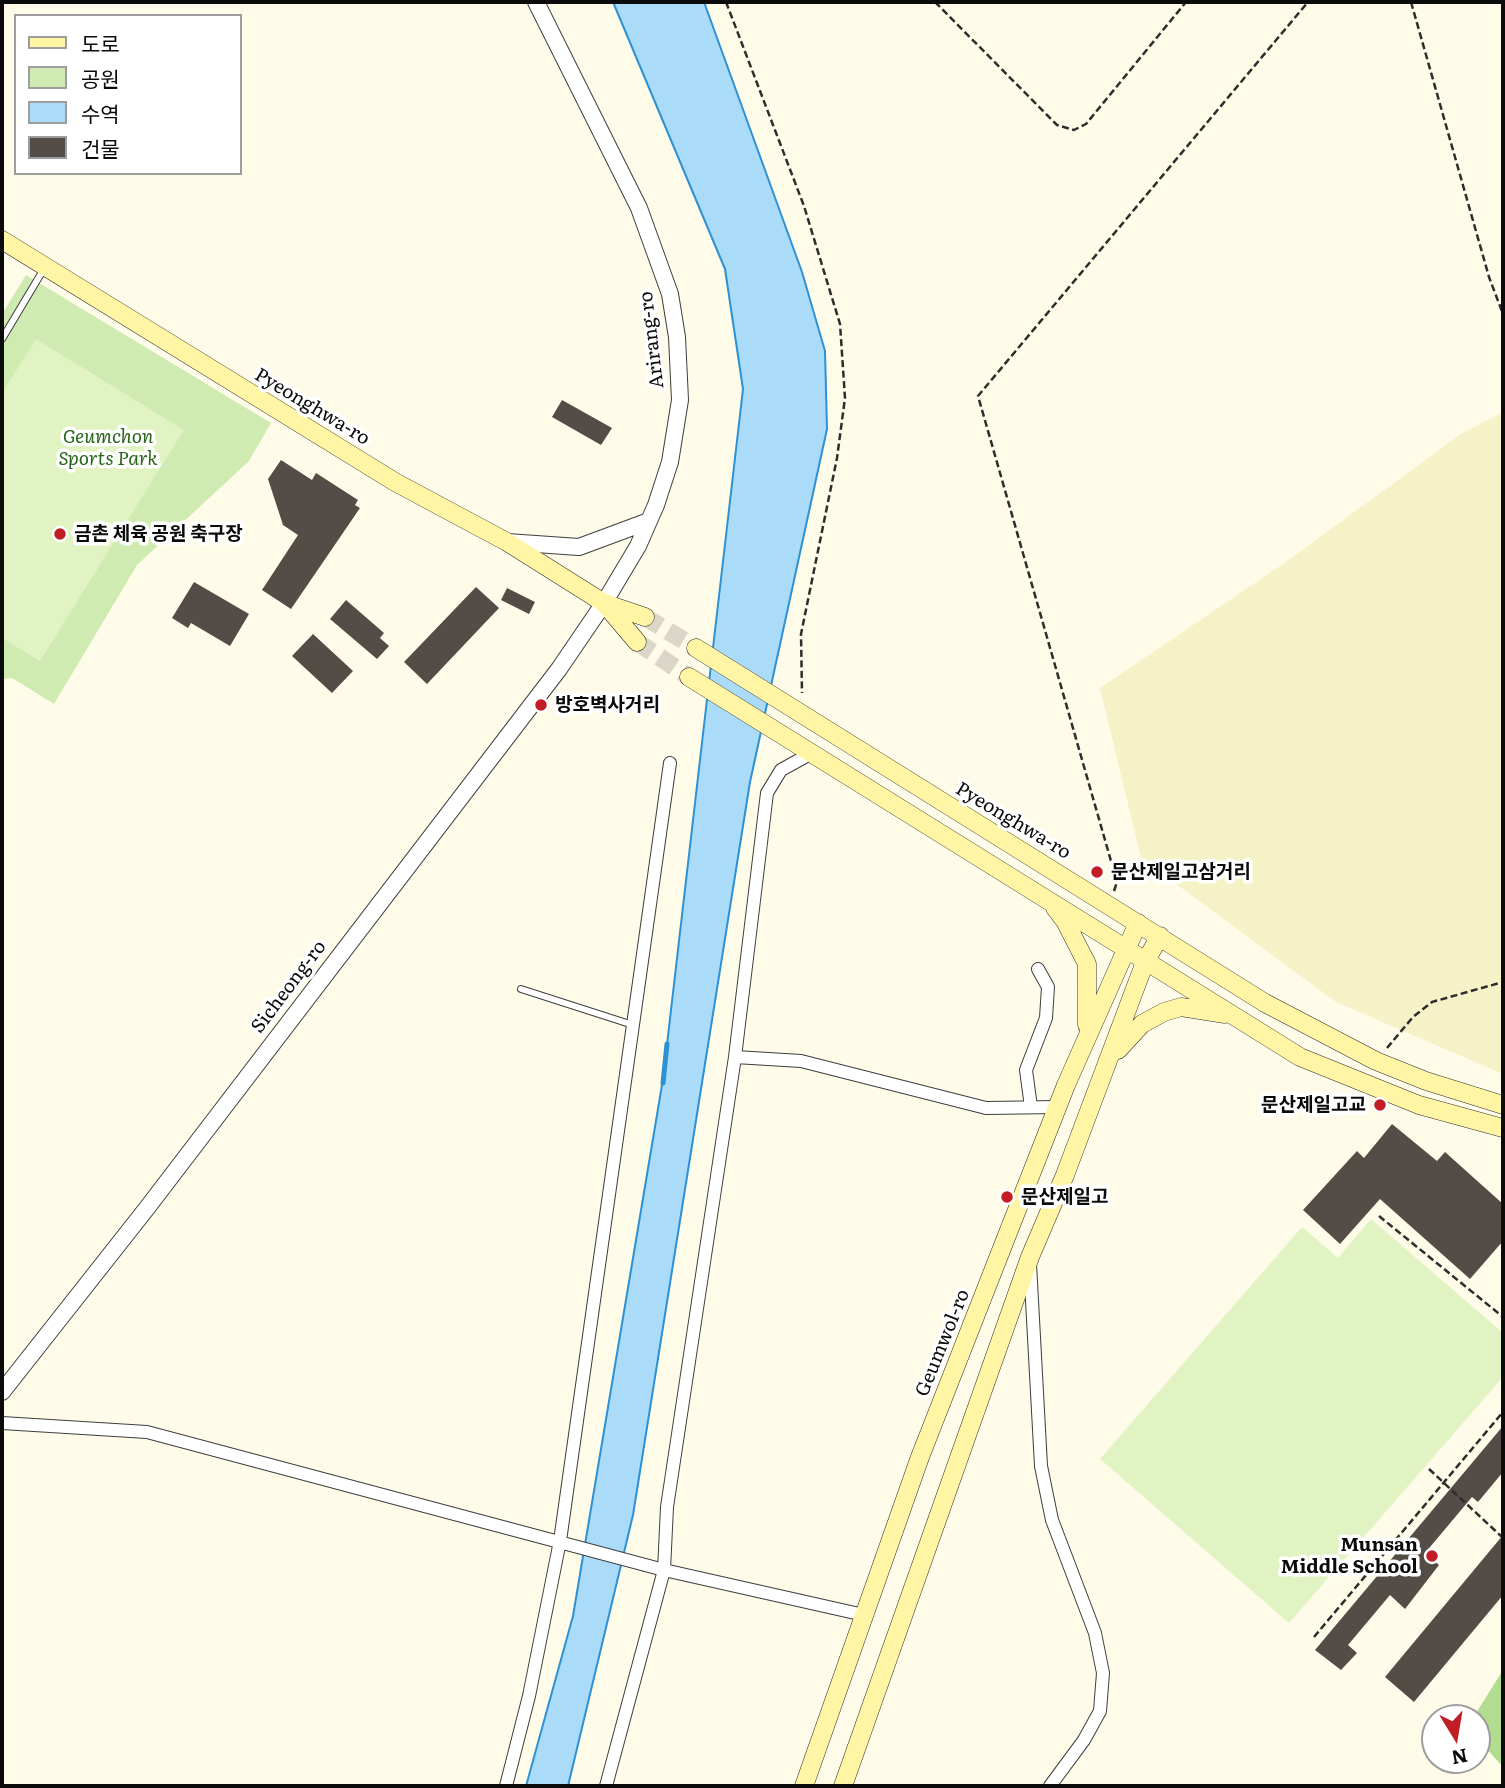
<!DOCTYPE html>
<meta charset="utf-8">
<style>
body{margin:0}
#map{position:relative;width:1505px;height:1788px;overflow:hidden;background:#fffbe9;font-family:Literata,"Noto Sans KR",serif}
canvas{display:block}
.frame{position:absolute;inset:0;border:4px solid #0b0b0b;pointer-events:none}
.legend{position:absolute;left:14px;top:14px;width:228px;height:161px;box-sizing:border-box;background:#fff;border:2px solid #9d9d9d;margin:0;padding:9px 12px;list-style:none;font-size:21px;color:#0b0b0b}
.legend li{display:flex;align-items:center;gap:14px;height:35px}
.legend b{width:35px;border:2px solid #9d9d9d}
.north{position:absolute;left:1421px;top:1704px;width:70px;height:70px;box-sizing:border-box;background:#fff;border:2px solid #9d9d9d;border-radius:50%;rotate:169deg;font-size:19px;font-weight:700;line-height:28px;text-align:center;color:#0b0b0b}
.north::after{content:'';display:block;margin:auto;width:24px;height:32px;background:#c21c24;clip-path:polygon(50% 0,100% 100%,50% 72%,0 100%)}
</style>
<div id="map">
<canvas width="1505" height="1788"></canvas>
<div class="frame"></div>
<ul class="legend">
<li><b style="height:9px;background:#fff5a4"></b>도로</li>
<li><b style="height:19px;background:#cfebb1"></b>공원</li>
<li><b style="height:19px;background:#aadcf9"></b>수역</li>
<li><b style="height:19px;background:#544c47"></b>건물</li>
</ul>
<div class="north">N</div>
</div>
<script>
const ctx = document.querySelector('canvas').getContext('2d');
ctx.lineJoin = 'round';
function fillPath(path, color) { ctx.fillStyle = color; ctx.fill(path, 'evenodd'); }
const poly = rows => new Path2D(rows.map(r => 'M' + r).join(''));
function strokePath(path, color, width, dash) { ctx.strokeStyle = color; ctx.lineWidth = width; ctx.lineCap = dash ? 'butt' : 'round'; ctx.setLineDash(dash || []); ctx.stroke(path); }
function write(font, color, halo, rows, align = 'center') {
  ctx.font = font + ' Literata,"Noto Sans KR",serif'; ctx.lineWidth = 7; ctx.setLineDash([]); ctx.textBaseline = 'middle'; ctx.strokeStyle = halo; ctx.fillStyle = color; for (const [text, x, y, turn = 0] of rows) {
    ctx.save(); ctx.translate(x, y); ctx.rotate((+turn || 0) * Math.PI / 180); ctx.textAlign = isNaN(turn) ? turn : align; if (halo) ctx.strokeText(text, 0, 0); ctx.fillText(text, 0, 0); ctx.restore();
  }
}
fillPath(poly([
 [1503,412,1503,1074,1336,1002,1141,858,1100,688,1283,564,1461,434]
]), '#f6f2c8');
fillPath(poly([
 [26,275,271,423,249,461,137,565,54,704,12,678,2,679,2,314]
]), '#cfebb1');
fillPath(poly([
 [1503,1670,1503,1767,1477,1738,1477,1718,1473,1718]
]), '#b2dc8f');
fillPath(poly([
 [36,339,184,430,40,661,2,638,2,393],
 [1371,1219,1503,1333,1503,1377,1289,1623,1100,1459,1302,1227,1338,1258]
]), '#e1f2c3');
const water = poly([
 [613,2,704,2,802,272,825,351,827,429,750,782,633,1515,568,1786,526,1786,573,1616,663,1079,743,389,725,269,613,2]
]);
fillPath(water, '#aadcf9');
strokePath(water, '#2d91d4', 2);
strokePath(poly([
 [663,1083,667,1044]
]), '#2d91d4', 5);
fillPath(poly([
 [562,400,612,428,601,445,552,417],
 [281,460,312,480,316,473,358,500,355,505,360,508,291,609,262,590,298,535,283,525,268,479],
 [194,582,249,614,230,646,191,623,188,628,172,618],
 [476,587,499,608,427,684,404,662],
 [507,588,535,602,529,614,501,600],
 [346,600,384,633,380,638,389,646,377,659,330,619],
 [313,634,353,671,332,693,292,656],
 [1392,1124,1437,1161,1445,1152,1503,1204,1503,1241,1470,1279,1380,1199,1340,1244,1303,1210,1357,1151,1364,1158],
 [1503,1426,1503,1472,1478,1502,1472,1497,1425,1553,1439,1565,1405,1609,1390,1595,1348,1645,1357,1653,1341,1670,1315,1650],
 [1503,1535,1503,1595,1414,1702,1385,1677]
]), '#544c47');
strokePath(poly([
 [645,617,696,648],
 [637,642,689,677]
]), '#dad7c8', 18, [18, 9]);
const service = poly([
 [2,339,45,267],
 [521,989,633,1025]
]);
const minor = poly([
 [735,1057,801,1061,986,1108,1058,1107],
 [1031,1107,1026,1070,1046,1018,1048,987,1038,969],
 [1030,1264,1041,1466,1052,1520,1095,1633,1103,1673,1100,1711,1084,1740,1050,1786],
 [2,1423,147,1432,664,1570,864,1615],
 [506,1786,529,1696,560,1541,670,763],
 [606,1786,664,1570,667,1507,735,1057,767,793,781,770,810,754]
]);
const tertiary = poly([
 [507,542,579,547,649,521],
 [2,1392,147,1208,559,669,604,603,638,546,656,505,670,462,680,400,677,337,670,294,639,208,536,2]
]);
const secondary = poly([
 [2,240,395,482,507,542,604,603,645,617],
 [604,603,637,642],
 [696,648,1265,1003,1376,1061,1426,1081,1503,1105],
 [689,677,1300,1057,1419,1105,1503,1128],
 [1055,908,1065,921,1087,964,1087,1025],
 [1118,1050,1142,1024,1164,1012,1181,1007,1225,1014],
 [804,1786,920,1457,1066,1085,1138,923],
 [843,1786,1030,1257,1065,1175,1145,962,1160,936]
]);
strokePath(service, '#3e3e3e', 8);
strokePath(minor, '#3e3e3e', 14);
strokePath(tertiary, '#3e3e3e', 18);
strokePath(secondary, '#2d2d2d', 19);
strokePath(poly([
 [726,2,804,206,840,324,845,398,837,458,801,634,802,693],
 [935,2,1057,125,1074,130,1086,124,1186,2],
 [1411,2,1489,277,1503,314],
 [1114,891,1117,882,978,396,1308,2],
 [1387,1048,1413,1017,1432,1002,1503,982],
 [1379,1216,1503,1317],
 [1429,1469,1502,1537],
 [1314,1637,1503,1412]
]), '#2d2d2d', 2.5, [7, 3.5]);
strokePath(service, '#fff', 6);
strokePath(minor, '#fff', 12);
strokePath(tertiary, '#fff', 16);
strokePath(secondary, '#fff5a4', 18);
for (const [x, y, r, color] of [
 [60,534,7,"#c21c24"],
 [541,705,7,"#c21c24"],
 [1097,872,7,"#c21c24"],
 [1380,1105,7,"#c21c24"],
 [1007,1197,7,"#c21c24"],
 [1432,1556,7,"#c21c24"]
]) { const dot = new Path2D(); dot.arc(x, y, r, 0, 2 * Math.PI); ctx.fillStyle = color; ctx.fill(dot); strokePath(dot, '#fff', 2.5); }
write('19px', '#0b0b0b', '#fff', [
 ["Arirang-ro",652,340,-97],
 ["Pyeonghwa-ro",312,407,31],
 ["Pyeonghwa-ro",1013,821,31],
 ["Sicheong-ro",289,987,-53],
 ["Geumwol-ro",943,1343,-68]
]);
write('italic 19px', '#286519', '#fff', [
 ["Geumchon",108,437],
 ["Sports Park",108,459]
]);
write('bold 19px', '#0b0b0b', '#fff', [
 ["금촌 체육 공원 축구장",74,534],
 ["방호벽사거리",555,705],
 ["문산제일고삼거리",1111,872],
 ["문산제일고교",1366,1105,"right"],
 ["문산제일고",1021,1197],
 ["Munsan",1418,1545,"right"],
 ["Middle School",1418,1567,"right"]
], 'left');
</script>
